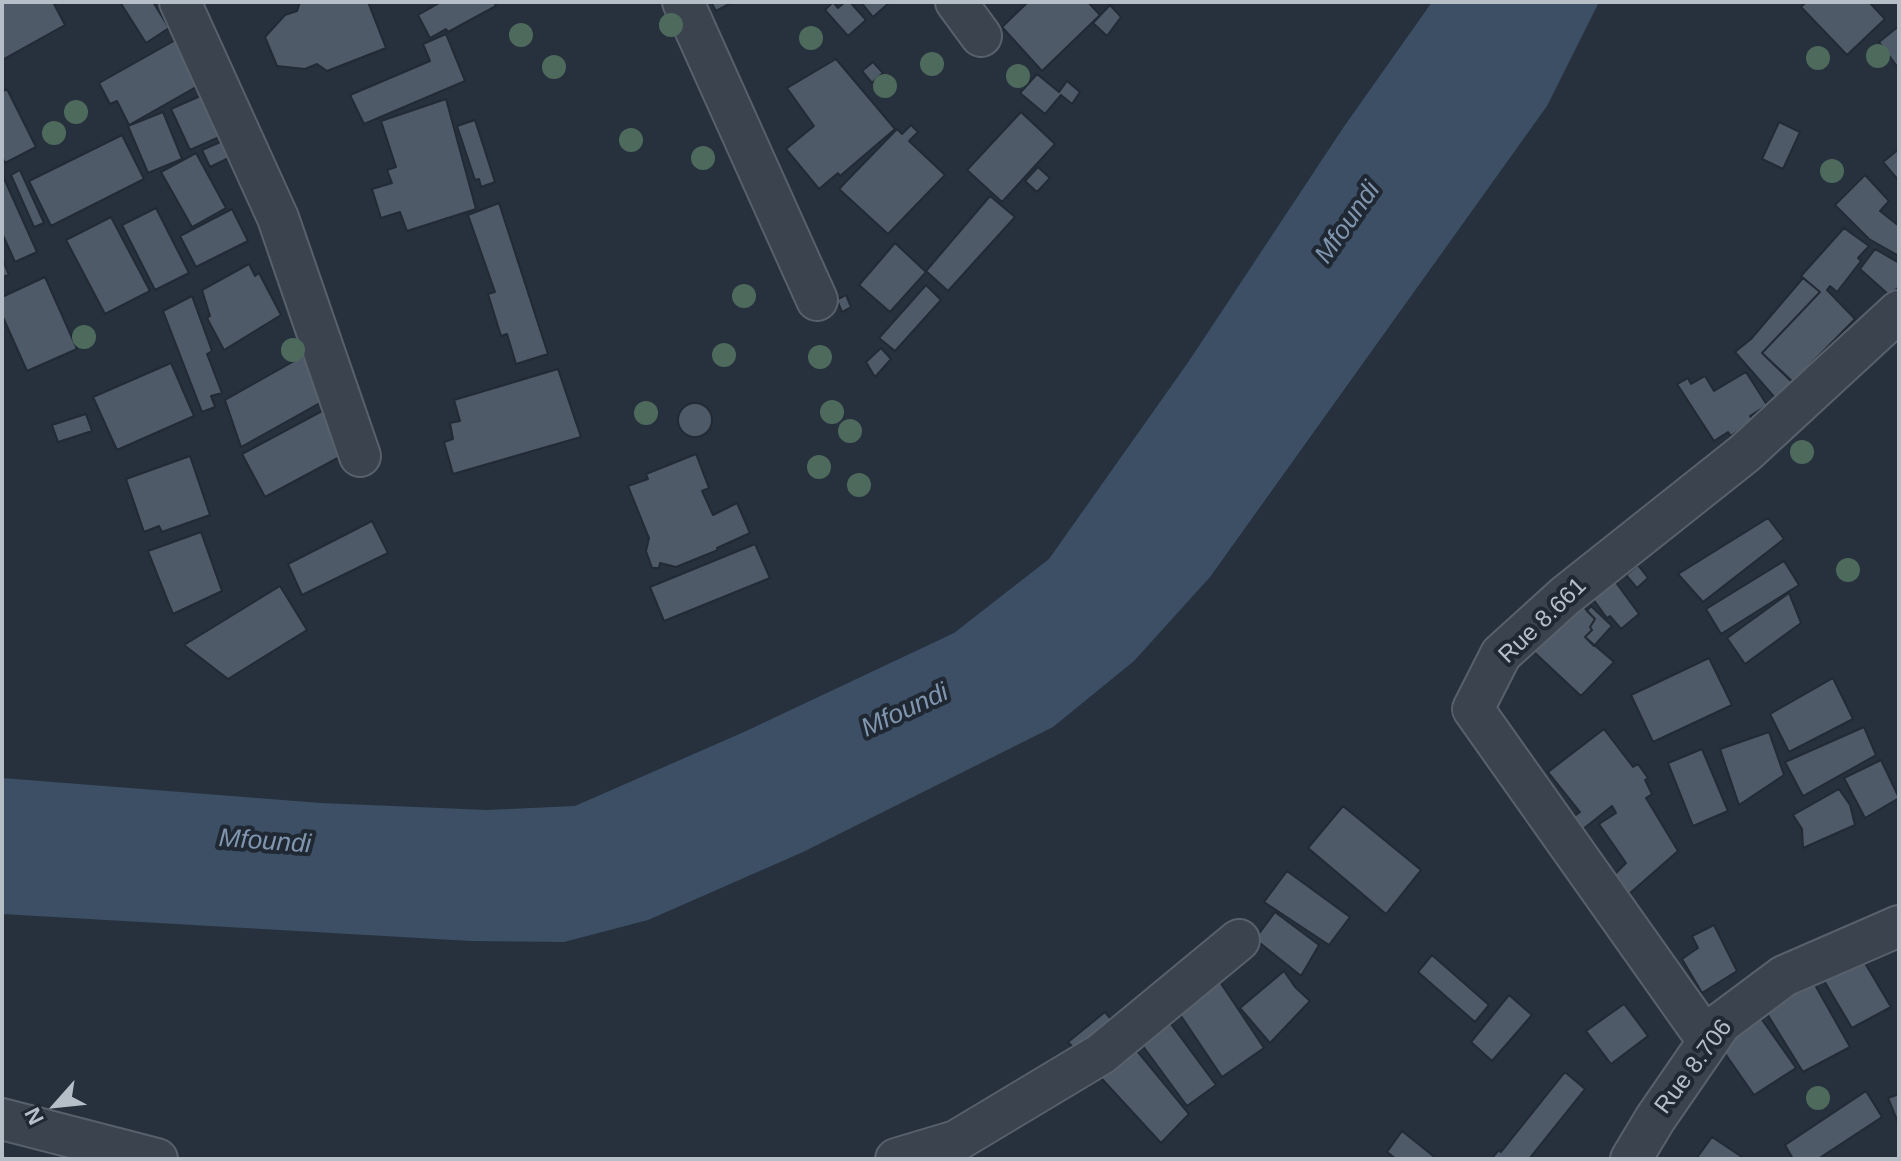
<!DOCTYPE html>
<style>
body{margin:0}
#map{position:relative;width:1901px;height:1161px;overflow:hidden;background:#26313d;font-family:Helvetica,sans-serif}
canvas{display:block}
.frame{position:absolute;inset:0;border:4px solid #b6bec8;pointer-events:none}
.north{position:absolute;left:16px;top:1065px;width:80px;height:80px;-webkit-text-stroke:6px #1f2833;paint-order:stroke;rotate:243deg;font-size:22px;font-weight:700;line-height:32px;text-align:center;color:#b6bec8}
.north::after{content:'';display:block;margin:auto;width:28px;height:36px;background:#b6bec8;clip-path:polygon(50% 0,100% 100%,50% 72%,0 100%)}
</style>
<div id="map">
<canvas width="1901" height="1161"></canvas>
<div class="frame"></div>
<div class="north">N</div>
</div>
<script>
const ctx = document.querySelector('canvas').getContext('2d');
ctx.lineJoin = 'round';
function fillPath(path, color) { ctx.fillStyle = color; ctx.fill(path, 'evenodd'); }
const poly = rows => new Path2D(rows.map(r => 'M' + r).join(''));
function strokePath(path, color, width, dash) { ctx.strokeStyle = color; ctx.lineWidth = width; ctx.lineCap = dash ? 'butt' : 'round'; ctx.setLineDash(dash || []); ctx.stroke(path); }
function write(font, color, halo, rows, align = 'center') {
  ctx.font = font + ' Helvetica,sans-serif'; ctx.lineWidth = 8; ctx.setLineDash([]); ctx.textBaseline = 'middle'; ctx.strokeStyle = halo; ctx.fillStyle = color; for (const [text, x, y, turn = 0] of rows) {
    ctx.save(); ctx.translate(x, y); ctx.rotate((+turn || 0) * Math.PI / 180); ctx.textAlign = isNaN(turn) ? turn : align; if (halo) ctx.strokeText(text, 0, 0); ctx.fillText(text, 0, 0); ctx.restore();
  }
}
fillPath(poly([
 [1432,2,1599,2,1547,106,1210,577,1134,661,1053,727,803,852,648,920,564,942,471,941,2,914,2,778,321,803,487,810,575,806,744,732,954,633,1049,559,1189,361,1343,128]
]), '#3d4f65');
const building = poly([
 [2,2,53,2,65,25,2,60,2,2],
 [120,2,153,2,169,28,146,43,120,2],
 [300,2,368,2,386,48,327,71,317,64,305,69,277,66,265,37,285,15,297,11,300,2],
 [441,2,494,2,496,6,448,32,446,29,430,38,418,15,441,2],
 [711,2,733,2,716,11,711,2],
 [833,2,838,8,845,2,850,2,866,20,848,36,825,10,833,2],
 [861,2,890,2,873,17,861,2],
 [1028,2,1088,2,1100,15,1042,71,1002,27,1028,2],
 [1806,2,1869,2,1885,19,1847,55,1801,7,1806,2],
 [1110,5,1121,17,1107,36,1093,23,1110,5],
 [1899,26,1899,69,1879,42,1899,26],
 [446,34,465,81,364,124,350,95,430,61,423,44,446,34],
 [179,38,203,83,129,125,117,101,110,104,99,83,179,38],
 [836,59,895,129,840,176,838,173,819,189,786,149,814,126,787,88,836,59],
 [873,62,883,73,872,83,862,71,873,62],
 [1037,74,1059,92,1067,81,1080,92,1072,104,1061,95,1045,114,1020,93,1037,74],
 [7,89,36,147,5,163,2,157,2,92,7,89],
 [207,93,226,134,190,150,171,109,207,93],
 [446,99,476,209,407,231,400,212,381,218,372,189,392,183,387,170,396,167,381,121,446,99],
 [163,112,182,159,148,173,128,126,163,112],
 [1021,112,1055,144,1002,202,967,170,1021,112],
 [475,120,495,182,481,187,479,179,475,180,457,126,475,120],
 [1779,122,1800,132,1783,169,1762,159,1779,122],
 [911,125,918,132,909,141,945,175,888,234,839,189,897,129,902,134,911,125],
 [122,135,144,179,51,226,29,181,122,135],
 [225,140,233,156,210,167,202,150,225,140],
 [1899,149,1899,181,1883,162,1899,149],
 [196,153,226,208,192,227,161,172,196,153],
 [1038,167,1050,178,1037,192,1025,181,1038,167],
 [20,170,44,223,34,227,11,175,20,170],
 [2,174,37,252,15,262,2,233,2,174],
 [1865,175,1889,201,1880,211,1899,226,1899,256,1869,239,1835,205,1865,175],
 [990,196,1015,217,948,291,926,271,990,196],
 [499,203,548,354,516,364,507,334,501,336,488,294,495,292,468,215,499,203],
 [156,208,189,273,155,290,122,225,156,208],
 [232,209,248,241,196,267,180,236,232,209],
 [111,217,150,291,105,314,66,240,111,217],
 [1844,228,1869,246,1858,258,1861,261,1837,292,1830,286,1827,290,1855,319,1793,382,1762,353,1820,292,1801,276,1844,228],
 [895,243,926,272,890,312,859,285,895,243],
 [1875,249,1899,263,1899,287,1889,295,1860,269,1875,249],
 [2,258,9,275,2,277,2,258],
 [249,264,255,276,259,273,281,315,224,350,207,318,210,316,202,290,249,264],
 [45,277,77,349,27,371,2,315,2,297,45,277],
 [1803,278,1820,292,1762,353,1793,383,1776,399,1735,352,1751,339,1803,278],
 [926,285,941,300,895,351,879,338,926,285],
 [846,295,851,307,842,312,837,300,846,295],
 [192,296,212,351,207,354,222,393,211,396,215,407,202,412,163,311,192,296],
 [881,348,891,359,875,377,866,362,881,348],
 [310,352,327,399,241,447,225,400,310,352],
 [171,363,194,416,117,450,93,397,171,363],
 [558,369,581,437,453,474,444,442,453,439,450,423,460,421,454,400,558,369],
 [1746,372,1767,405,1750,416,1753,420,1731,436,1728,432,1714,441,1677,384,1688,378,1691,384,1705,376,1714,391,1746,372],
 '678 420a17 17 0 1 1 34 0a17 17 0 1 1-34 0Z',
 [324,410,347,453,265,497,242,454,324,410],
 [86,414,92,431,58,442,52,425,86,414],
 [696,454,709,488,702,491,713,515,737,503,750,533,717,548,718,550,676,567,660,563,659,568,652,568,646,551,649,538,628,486,648,479,646,474,696,454],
 [190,456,210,515,162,532,159,526,144,532,126,479,190,456],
 [1768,518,1784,539,1703,602,1678,574,1768,518],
 [372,521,388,553,302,595,288,564,372,521],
 [201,532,222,591,173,614,148,551,201,532],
 [755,544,770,578,664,621,650,587,755,544],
 [1784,561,1799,585,1721,634,1706,609,1784,561],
 [1638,565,1648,578,1637,588,1626,575,1638,565],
 [1609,573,1639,614,1621,629,1610,616,1607,618,1587,591,1609,573],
 [280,586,307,630,228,679,184,645,280,586],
 [1789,593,1801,623,1745,664,1727,638,1789,593],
 [1577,600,1595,619,1590,627,1592,630,1585,637,1614,662,1581,696,1534,652,1577,600],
 [1591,606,1612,626,1594,646,1585,637,1592,630,1590,627,1595,619,1587,611,1591,606],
 [1709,658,1732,705,1653,742,1631,695,1709,658],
 [1833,678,1853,719,1789,752,1770,714,1833,678],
 [1864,727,1876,755,1803,796,1785,762,1864,727],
 [1604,729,1633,767,1638,764,1648,778,1645,780,1652,794,1646,798,1678,851,1629,894,1614,875,1626,863,1599,824,1616,813,1612,806,1582,830,1573,817,1580,812,1548,772,1604,729],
 [1769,732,1784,775,1739,805,1720,749,1769,732],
 [1702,749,1728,811,1693,826,1668,763,1702,749],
 [1881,760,1899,798,1865,818,1844,778,1881,760],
 [1839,789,1850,805,1855,825,1803,848,1802,829,1793,815,1839,789],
 [1343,806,1421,870,1386,914,1308,848,1343,806],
 [1287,871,1350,917,1329,945,1264,902,1287,871],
 [1275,912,1319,945,1301,976,1255,939,1275,912],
 [1714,925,1737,971,1702,993,1682,959,1698,948,1692,936,1714,925],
 [1856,948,1891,1007,1852,1028,1817,969,1856,948],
 [1432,955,1489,1005,1475,1022,1418,972,1432,955],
 [1284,971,1295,987,1310,1001,1270,1043,1240,1008,1284,971],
 [1216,976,1264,1048,1222,1077,1173,1004,1216,976],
 [1810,976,1850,1047,1803,1072,1761,1004,1810,976],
 [1509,995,1532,1015,1492,1061,1471,1042,1509,995],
 [1624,1004,1648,1036,1611,1064,1586,1031,1624,1004],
 [1105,1012,1189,1114,1161,1143,1068,1042,1105,1012],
 [1162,1012,1216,1085,1187,1106,1134,1034,1162,1012],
 [1758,1014,1796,1068,1754,1095,1717,1042,1758,1014],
 [1565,1072,1585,1089,1529,1159,1491,1159,1499,1150,1501,1152,1565,1072],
 [1866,1091,1882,1117,1818,1159,1793,1159,1785,1145,1866,1091],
 [1899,1094,1899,1125,1888,1098,1899,1094],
 [1402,1131,1437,1159,1396,1159,1387,1152,1402,1131],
 [1712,1137,1745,1159,1696,1159,1712,1137]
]);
fillPath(building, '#4f5a68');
strokePath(building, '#212a35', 2);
const street = poly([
 [180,2,278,218,360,456],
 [683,2,817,300],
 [956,2,981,36],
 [1708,1041,1473,709,1501,654,1565,596,1745,453,1899,311],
 [2,1119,157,1159],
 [896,1159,956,1141,1101,1054,1239,940],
 [1631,1159,1655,1119,1721,1023,1784,976,1899,926]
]);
strokePath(street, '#58616b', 44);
strokePath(street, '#3a434e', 40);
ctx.fillStyle = '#4e6a5d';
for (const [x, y] of [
 [671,25],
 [521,35],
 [811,38],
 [1878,56],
 [1818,58],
 [932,64],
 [554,67],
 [1018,76],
 [885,86],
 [76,112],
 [54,133],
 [631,140],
 [703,158],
 [1832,171],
 [744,296],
 [84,337],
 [293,350],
 [724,355],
 [820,357],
 [832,412],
 [646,413],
 [850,431],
 [1802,452],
 [819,467],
 [859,485],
 [1848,570],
 [1818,1098]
]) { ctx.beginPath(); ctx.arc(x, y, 12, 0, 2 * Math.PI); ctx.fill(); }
write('24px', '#b6bec8', '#1f2833', [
 ["Rue 8.661",1543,621,-44],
 ["Rue 8.706",1694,1067,-53]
]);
write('italic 26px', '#8095ae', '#1f2833', [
 ["Mfoundi",1348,223,-55],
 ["Mfoundi",905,711,-25],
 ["Mfoundi",265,842,4]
]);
</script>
